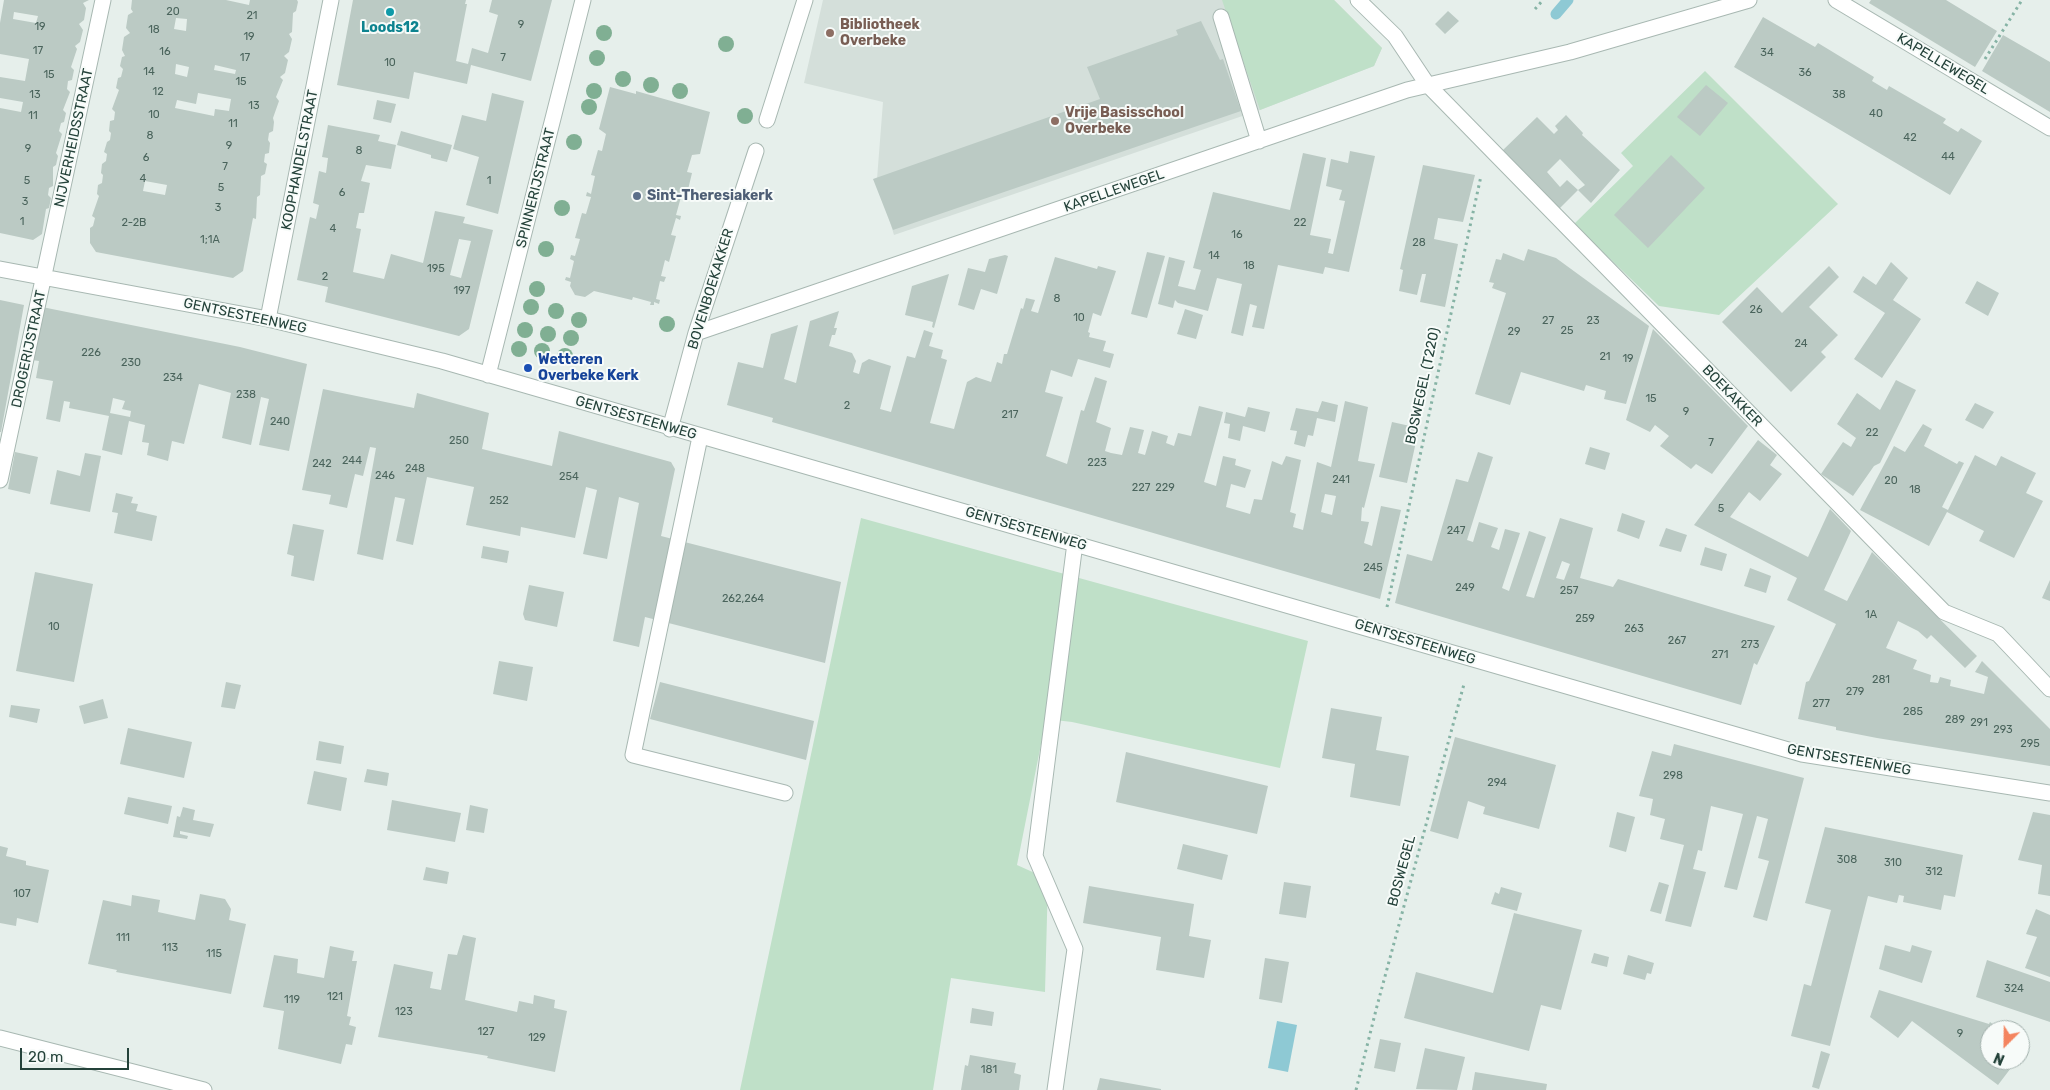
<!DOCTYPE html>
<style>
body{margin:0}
#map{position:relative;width:2050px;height:1090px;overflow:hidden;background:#e6efeb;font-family:Rubik,sans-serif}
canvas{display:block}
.north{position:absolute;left:1980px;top:1020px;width:50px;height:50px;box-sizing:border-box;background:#f7fbf9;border:1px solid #a3b1ad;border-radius:50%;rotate:203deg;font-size:14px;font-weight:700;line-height:20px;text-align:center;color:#24423a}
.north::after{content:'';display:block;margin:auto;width:18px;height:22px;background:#f4845f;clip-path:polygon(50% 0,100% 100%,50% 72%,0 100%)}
.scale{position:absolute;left:20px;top:1048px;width:109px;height:22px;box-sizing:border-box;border:2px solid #24423a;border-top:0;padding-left:6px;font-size:15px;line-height:18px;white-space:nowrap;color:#24423a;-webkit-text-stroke:4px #f7fbf9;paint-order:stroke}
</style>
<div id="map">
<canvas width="2050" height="1090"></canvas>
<div class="north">N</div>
<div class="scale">20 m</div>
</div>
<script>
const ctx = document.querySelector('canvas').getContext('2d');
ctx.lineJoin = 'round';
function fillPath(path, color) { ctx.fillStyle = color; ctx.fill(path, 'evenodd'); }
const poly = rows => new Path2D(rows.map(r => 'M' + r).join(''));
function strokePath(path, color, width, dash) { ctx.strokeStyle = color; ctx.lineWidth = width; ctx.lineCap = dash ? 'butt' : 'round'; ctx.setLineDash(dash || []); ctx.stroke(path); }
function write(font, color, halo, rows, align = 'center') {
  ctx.font = font + ' Rubik,sans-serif'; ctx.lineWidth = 4; ctx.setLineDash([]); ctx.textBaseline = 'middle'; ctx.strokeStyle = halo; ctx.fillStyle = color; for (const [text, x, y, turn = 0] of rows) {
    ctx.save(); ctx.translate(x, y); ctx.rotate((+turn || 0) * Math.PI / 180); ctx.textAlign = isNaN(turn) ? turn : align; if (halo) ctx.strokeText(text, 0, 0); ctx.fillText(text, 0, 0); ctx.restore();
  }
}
fillPath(poly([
 [823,0,1334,0,1382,48,1374,66,1260,110,894,235,877,179,883,102,804,83]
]), '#d4dfda');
fillPath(poly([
 [1222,0,1334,0,1382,48,1374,66,1260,110],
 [1705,71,1838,204,1719,315,1659,306,1574,224,1633,166,1621,153],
 [861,518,1308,641,1280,768,1072,722,1046,719,1017,865,1048,879,1045,992,951,978,933,1090,740,1090]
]), '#bfe0c8');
fillPath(poly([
 [1277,1021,1297,1025,1288,1072,1268,1068]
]), '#8ec9d4');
strokePath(poly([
 [1556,14,1568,0]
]), '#8ec9d4', 11);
fillPath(poly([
 [4,0,89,0,83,3,86,8,84,20,79,24,83,30,80,42,75,46,77,49,71,67,74,70,72,80,68,81,67,89,70,92,63,110,66,113,64,122,61,123,59,131,62,134,56,153,58,156,56,165,53,167,53,186,49,188,48,195,51,198,49,208,46,209,42,234,33,240,0,233,0,108,21,112,23,102,0,98,0,77,25,81,29,59,0,54,0,23],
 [14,12,38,16,36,23,13,19],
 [132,0,226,0,249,5,250,0,297,0,298,2,296,11,293,13,292,32,289,34,292,39,289,52,284,56,288,60,285,73,280,77,283,80,276,97,279,101,273,118,274,122,273,131,269,133,268,140,270,143,269,153,265,154,264,162,267,164,265,174,261,176,260,195,257,197,256,219,253,218,243,271,233,278,96,252,90,243,90,228,93,226,95,218,92,216,99,196,97,194,98,185,102,183,103,175,101,173,102,164,106,161,107,154,104,152,107,142,110,140,111,133,109,131,110,121,114,120,115,112,112,109,119,90,116,88,118,78,121,77,123,69,120,66,122,57,125,56,122,50,124,37,130,33,126,28,128,15,133,12,131,9],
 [176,18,187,19,186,31,174,29],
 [176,64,189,67,187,77,175,74],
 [215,65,236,70,235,74,214,70],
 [198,93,231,99,229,111,215,109,214,116,175,108,177,100,196,104],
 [145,181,167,185,165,195,143,191],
 [353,0,466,0,465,4,467,4,456,61,468,64,472,48,488,53,498,15,489,12,492,0,552,0,531,81,471,65,467,84,414,72,409,99,337,85],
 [1871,0,1946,0,1997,31,1975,67,1869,3],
 [1448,11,1459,21,1445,34,1435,24],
 [1763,17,1815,47,1818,43,1874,77,1872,81,1887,90,1889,86,1946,119,1943,123,1958,132,1961,128,1982,141,1950,195,1734,67],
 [1201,21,1220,60,1223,59,1241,111,893,230,873,179,1100,99,1087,67,1178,35,1176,30],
 [2003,35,2050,62,2050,112,1982,71],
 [1706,85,1728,103,1700,136,1677,117],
 [610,87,636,94,636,91,710,112,700,154,692,155,687,172,692,173,686,198,681,197,676,215,681,216,680,220,676,218,671,235,676,236,669,262,665,260,661,276,666,277,664,282,660,281,656,299,660,300,659,304,654,302,654,305,650,305,651,302,633,297,632,300,594,291,585,297,575,295,570,286,571,282,565,280,566,277,570,278,574,261,570,259,571,255,575,256,580,239,575,238,582,213,586,214,591,197,586,196,587,192,591,194,595,176,591,175,598,150,602,151,606,134,599,129],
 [492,93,524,101,498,214,466,205,479,157,453,149,462,115,486,121],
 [377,100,396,104,391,123,373,119],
 [1566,115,1583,133,1582,135,1620,170,1591,203,1578,190,1585,185,1560,159,1547,172,1560,187,1567,180,1578,190,1559,209,1502,151,1537,117,1554,134,1558,130,1555,126],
 [328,125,380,135,378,141,396,145,391,169,366,165,361,181,370,183,364,213,359,213,356,228,361,229,353,272,384,279,391,254,423,263,435,211,465,217,463,223,493,230,469,329,459,336,325,302,328,287,297,280,310,217,316,219,319,205,313,203,319,171,326,173,328,158,322,157],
 [459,239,471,241,461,278,450,275],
 [401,131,452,145,447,162,431,158,431,155,397,145],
 [1350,151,1375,156,1349,272,1325,267,1323,274,1278,265,1264,329,1252,327,1257,306,1250,304,1243,336,1231,333,1242,284,1217,278,1208,311,1178,303,1175,300,1173,308,1158,304,1169,257,1185,261,1178,286,1195,290,1201,270,1193,268,1213,192,1290,210,1303,153,1326,158,1310,235,1331,239,1328,253,1333,254,1345,201,1339,200,1342,190,1326,186,1331,159,1348,163],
 [1671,155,1705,188,1648,248,1614,215],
 [1423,165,1475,175,1463,222,1438,218,1434,239,1458,244,1445,307,1420,302,1426,274,1422,274,1417,295,1399,291,1403,270,1400,269],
 [1528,249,1556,258,1649,326,1626,404,1604,399,1606,391,1586,385,1584,391,1521,372,1510,405,1475,394,1506,293,1492,288,1494,283,1489,282,1496,259,1501,260,1503,253,1524,261],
 [1147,252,1165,256,1147,318,1131,314],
 [1005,255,1008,256,997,294,981,289,974,310,958,305,968,268,985,272,989,259],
 [1055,257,1097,269,1098,266,1116,271,1101,316,1093,313,1088,332,1090,333,1089,337,1106,341,1103,351,1114,354,1110,368,1078,359,1072,377,1051,370,1045,392,1063,397,1046,456,1067,464,1081,410,1084,411,1095,377,1107,381,1096,422,1111,428,1105,451,1111,453,1122,455,1130,427,1144,430,1138,453,1145,455,1152,431,1168,436,1166,443,1174,446,1178,433,1191,436,1199,406,1223,412,1204,482,1216,486,1223,456,1236,459,1235,465,1251,470,1245,488,1231,484,1226,507,1250,514,1254,499,1262,500,1272,461,1282,465,1286,456,1301,460,1290,512,1296,514,1293,527,1303,530,1317,462,1331,467,1345,401,1368,407,1358,461,1375,464,1364,508,1362,507,1361,521,1369,522,1364,543,1372,546,1381,506,1401,510,1380,599,772,422,773,418,727,405,738,362,763,368,771,334,798,325,784,379,796,383,810,321,839,311,834,328,837,328,835,335,832,335,829,346,852,353,856,361,853,372,859,374,862,363,869,359,891,366,880,409,891,412,907,356,915,358,924,330,933,333,929,346,943,350,941,358,947,360,930,423,954,429,967,382,976,377,991,382,997,362,1002,364,1004,354,1007,354,1021,308,1023,309,1026,298,1035,300,1031,311,1038,313],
 [1325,494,1336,496,1332,515,1321,512],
 [1891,262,1908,278,1893,300,1921,319,1882,378,1854,359,1885,313,1853,292,1863,276,1876,285],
 [1829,266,1839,277,1809,307,1838,335,1821,352,1826,357,1791,392,1722,322,1757,287,1782,313],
 [949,274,934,328,932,327,933,322,905,315,912,286],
 [1977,281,1999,293,1988,316,1965,303],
 [0,300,24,305,1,432,0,432],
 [42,307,240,347,307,364,289,451,259,445,269,399,261,397,251,445,222,438,231,393,199,384,184,444,172,441,168,461,147,455,149,443,142,442,145,425,129,421,122,455,102,450,109,416,69,408,70,402,64,401,60,422,46,419,53,381,36,378,39,361,32,360],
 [113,398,125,401,122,409,131,411,130,417,110,413],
 [1185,309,1203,315,1196,339,1177,334],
 [1653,329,1748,426,1712,474,1696,464,1691,469,1660,446,1669,436,1655,425,1650,432,1626,420],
 [1896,380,1916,390,1880,463,1874,466,1853,496,1821,474,1843,442,1851,447,1856,438,1837,424,1857,393,1880,410],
 [323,389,414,408,417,393,489,413,481,454,482,449,552,466,559,431,671,462,675,469,661,536,841,582,825,663,645,617,639,647,613,641,639,503,619,497,607,559,583,554,597,490,586,487,575,538,521,527,520,536,466,525,474,487,427,477,413,545,396,541,405,499,395,497,383,560,357,554,376,448,370,447,363,476,355,474,347,508,329,504,331,495,302,490],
 [1322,401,1338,405,1335,422,1317,418,1313,436,1308,435,1305,447,1294,444,1297,431,1290,430,1296,408,1318,412],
 [1975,403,1994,412,1983,429,1965,420],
 [1248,407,1270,412,1265,432,1243,426,1240,441,1228,438,1230,424,1224,423,1226,412,1245,417],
 [1392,422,1419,428,1407,483,1379,477],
 [1923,424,1932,429,1924,446,1957,464,1959,461,1964,463,1942,507,1948,510,1975,455,1996,466,2001,456,2036,473,2026,493,2043,501,2014,558,1979,541,1984,531,1947,512,1929,546,1860,510,1894,446,1905,452],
 [1758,440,1777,455,1770,465,1782,474,1760,501,1749,492,1730,517,1808,557,1830,509,1851,531,1824,590,1847,601,1872,552,1977,656,1965,668,1931,635,1927,639,1918,631,1898,621,1886,648,1917,660,1913,669,1931,675,1930,682,1938,683,1940,677,1951,680,1950,686,1984,694,1988,677,1975,672,1982,661,2050,729,2050,766,1877,738,1836,730,1836,727,1798,719,1806,682,1809,681,1836,624,1787,600,1797,578,1694,525],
 [1590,447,1610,453,1605,470,1585,464],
 [15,452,38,457,30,494,8,489],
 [1478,452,1493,457,1467,540,1473,542,1479,522,1498,528,1491,547,1499,550,1505,529,1520,533,1502,588,1509,591,1529,531,1546,537,1526,596,1534,598,1560,518,1593,528,1580,578,1613,587,1618,579,1775,626,1757,665,1754,663,1741,705,1395,603,1407,554,1432,561,1456,479,1468,482],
 [1562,561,1570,564,1564,580,1556,578],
 [85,453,101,456,90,512,50,504,57,470,80,476],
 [116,493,133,497,131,503,138,504,136,511,157,516,152,541,114,533,118,513,112,512],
 [1622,513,1645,521,1639,539,1617,531],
 [293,524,324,530,314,581,291,576,294,556,287,554],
 [1666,528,1687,535,1681,552,1659,546],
 [483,546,509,551,507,563,481,558],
 [1705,547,1727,554,1722,571,1700,565],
 [1750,568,1771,576,1766,593,1744,586],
 [35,572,93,584,74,682,16,671],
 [2050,580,2050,601,2042,598],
 [529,585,564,592,557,627,525,620,523,614],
 [499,661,533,667,527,701,493,694],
 [226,682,241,685,235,709,221,707],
 [660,682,814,721,806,760,650,719],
 [103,699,108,718,84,724,79,706],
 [11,705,40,709,37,723,9,717],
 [1331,708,1382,717,1376,750,1409,756,1400,806,1350,797,1355,764,1322,758],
 [128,728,192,742,184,778,120,764],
 [1455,737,1556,765,1539,829,1483,814,1485,807,1468,801,1458,839,1430,831],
 [319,741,344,746,341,764,316,760],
 [1674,744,1804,778,1767,921,1753,917,1769,861,1758,858,1768,819,1757,816,1737,890,1724,887,1743,814,1711,806,1702,851,1698,850,1693,869,1706,872,1691,927,1665,921,1684,845,1660,839,1665,819,1650,815,1653,799,1639,796,1652,751,1671,756],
 [1126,752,1268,786,1257,834,1116,802],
 [367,769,389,773,387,786,364,782],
 [314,771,347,778,341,811,307,804],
 [128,797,172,806,168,824,124,814],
 [392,800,461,813,455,842,387,830],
 [470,805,488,809,484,833,466,830],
 [183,807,195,810,193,820,214,824,210,837,180,831,180,834,188,836,187,839,173,837,177,816,180,817],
 [1617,812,1635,817,1626,852,1609,847],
 [2033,812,2050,815,2050,896,2038,894,2042,865,2018,860],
 [1825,827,1963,855,1955,897,1944,895,1941,910,1903,902,1904,896,1899,895,1897,903,1868,896,1830,1046,1791,1036,1804,984,1811,986,1831,910,1805,903],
 [1183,844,1228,855,1222,880,1177,869],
 [0,846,8,848,6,856,26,861,26,865,49,870,38,923,17,918,16,926,0,923],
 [426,867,449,872,447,884,423,880],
 [1284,882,1311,886,1306,918,1279,914],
 [1659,882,1669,885,1661,914,1650,911],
 [1089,886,1194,904,1189,936,1211,940,1204,978,1156,970,1161,937,1083,923],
 [1501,887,1522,893,1517,911,1491,904,1495,892,1499,894],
 [200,894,225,899,231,909,229,920,246,924,231,994,116,972,117,970,88,964,103,900,131,906,132,895,160,900,158,912,195,920],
 [2036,909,2050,915,2050,977,2025,968,2037,937,2026,934],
 [1514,913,1582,930,1561,1010,1541,1005,1529,1051,1404,1018,1416,972,1493,993],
 [463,935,476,938,465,1000,517,1012,519,1001,533,1004,534,995,555,1000,554,1008,567,1011,555,1072,487,1058,488,1056,378,1037,394,964,433,972,430,988,441,990,448,954,457,955],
 [1885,945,1910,952,1912,945,1932,951,1922,983,1879,969],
 [330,946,354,951,352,961,357,961,347,1016,351,1017,349,1025,356,1027,352,1045,346,1044,341,1064,278,1049,284,1011,263,1007,274,955,298,959,297,973,324,978],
 [1594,953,1609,957,1607,967,1591,963],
 [1628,955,1654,963,1651,974,1647,973,1645,980,1623,974],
 [1265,958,1289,962,1282,1003,1259,999],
 [1987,960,2050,982,2050,1022,1976,997],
 [1879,990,1989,1024,1990,1022,2000,1030,1990,1030,1990,1060,2017,1060,1998,1085,1912,1021,1898,1038,1870,1017],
 [972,1008,994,1012,992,1026,970,1023],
 [1380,1039,1401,1043,1395,1072,1374,1068],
 [2020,1042,2027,1047,2020,1056],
 [1425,1048,1465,1057,1457,1090,1416,1089],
 [1821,1051,1830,1054,1819,1089,1812,1087],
 [970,1055,1016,1063,1014,1073,1021,1075,1019,1090,961,1090,965,1065,968,1066],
 [1475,1072,1547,1084,1546,1090,1472,1090],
 [1100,1078,1161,1089,1161,1090,1097,1090]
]), '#bbcac4');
const minor = poly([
 [1358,0,1395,36,1427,84,1944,612,1998,634,2050,689],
 [1836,0,2050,128],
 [1221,17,1259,141],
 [767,120,805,0],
 [0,269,268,319,442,361,1802,754,2050,793],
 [268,319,331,0],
 [696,333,1407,90,1570,52,1749,0],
 [488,375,583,0],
 [670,429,696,333,756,151],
 [700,437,633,755,785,793],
 [0,480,103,0],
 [0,1038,204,1090],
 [1055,1090,1075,949,1035,856,1075,543]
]);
strokePath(minor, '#a8b8b2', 17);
strokePath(poly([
 [1535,9,1543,0],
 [1985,59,2022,0],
 [1387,607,1481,176],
 [1356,1090,1377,1006,1464,684]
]), '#86b3a5', 3, [2.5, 4]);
strokePath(minor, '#fff', 15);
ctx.fillStyle = '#80af93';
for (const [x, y] of [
 [604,33],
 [726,44],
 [597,58],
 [623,79],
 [651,85],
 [594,91],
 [680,91],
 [589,107],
 [745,116],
 [574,142],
 [562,208],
 [546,249],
 [537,289],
 [531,307],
 [556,311],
 [579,320],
 [667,324],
 [525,330],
 [548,334],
 [571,338],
 [519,349],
 [542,351],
 [565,356]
]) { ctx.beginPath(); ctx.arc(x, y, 8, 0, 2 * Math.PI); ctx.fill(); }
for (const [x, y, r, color] of [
 [390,12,5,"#0f9aa8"],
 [830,33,5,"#8d6e63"],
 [1055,121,5,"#8d6e63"],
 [637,196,5,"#5c6f8a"],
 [528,368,5,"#1a4fb4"]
]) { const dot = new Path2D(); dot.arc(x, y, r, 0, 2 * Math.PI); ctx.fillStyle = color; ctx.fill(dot); strokePath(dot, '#f7fbf9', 2); }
write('11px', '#4a645c', null, [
 ["20",173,12],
 ["21",252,16],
 ["9",521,25],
 ["19",40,27],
 ["18",154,30],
 ["19",249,37],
 ["17",38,51],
 ["16",165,52],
 ["34",1767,53],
 ["17",245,58],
 ["7",503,58],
 ["10",390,63],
 ["14",149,72],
 ["36",1805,73],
 ["15",49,75],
 ["15",241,82],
 ["12",158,92],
 ["13",35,95],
 ["38",1839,95],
 ["13",254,106],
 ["40",1876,114],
 ["10",154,115],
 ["11",33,116],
 ["11",233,124],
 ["8",150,136],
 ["42",1910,138],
 ["9",229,146],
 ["9",28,149],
 ["8",359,151],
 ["44",1948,157],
 ["6",146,158],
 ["7",225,167],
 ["4",143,179],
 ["5",27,181],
 ["1",489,181],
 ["5",221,188],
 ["6",342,193],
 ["3",25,202],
 ["3",218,208],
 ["1",22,222],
 ["2-2B",134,223],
 ["22",1300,223],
 ["4",333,229],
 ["16",1237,235],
 ["1;1A",210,240],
 ["28",1419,243],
 ["14",1214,256],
 ["18",1249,266],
 ["195",436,269],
 ["2",325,277],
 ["197",462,291],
 ["8",1057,299],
 ["26",1756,310],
 ["10",1079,318],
 ["27",1548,321],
 ["23",1593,321],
 ["25",1567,331],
 ["29",1514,332],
 ["24",1801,344],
 ["226",91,353],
 ["21",1605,357],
 ["19",1628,359],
 ["230",131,363],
 ["234",173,378],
 ["238",246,395],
 ["15",1651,399],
 ["2",847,406],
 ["9",1686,412],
 ["217",1010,415],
 ["240",280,422],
 ["22",1872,433],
 ["250",459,441],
 ["7",1711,443],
 ["244",352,461],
 ["223",1097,463],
 ["242",322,464],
 ["248",415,469],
 ["246",385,476],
 ["254",569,477],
 ["241",1341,480],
 ["20",1891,481],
 ["227",1141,488],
 ["229",1165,488],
 ["18",1915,490],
 ["252",499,501],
 ["5",1721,509],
 ["247",1456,531],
 ["245",1373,568],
 ["249",1465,588],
 ["257",1569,591],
 ["262,264",743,599],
 ["1A",1871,615],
 ["259",1585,619],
 ["10",54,627],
 ["263",1634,629],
 ["267",1677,641],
 ["273",1750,645],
 ["271",1720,655],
 ["281",1881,680],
 ["279",1855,692],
 ["277",1821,704],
 ["285",1913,712],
 ["289",1955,720],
 ["291",1979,723],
 ["293",2003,730],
 ["295",2030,744],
 ["298",1673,776],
 ["294",1497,783],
 ["308",1847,860],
 ["310",1893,863],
 ["312",1934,872],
 ["107",22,894],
 ["111",123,938],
 ["113",170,948],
 ["115",214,954],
 ["324",2014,989],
 ["121",335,997],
 ["119",292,1000],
 ["123",404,1012],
 ["127",486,1032],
 ["9",1960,1034],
 ["129",537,1038],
 ["181",989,1070]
]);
write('bold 14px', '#785e54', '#f7fbf9', [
 ["Bibliotheek",840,25],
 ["Overbeke",840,41],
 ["Vrije Basisschool",1065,113],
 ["Overbeke",1065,129]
], 'left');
write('bold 14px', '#0d838f', '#f7fbf9', [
 ["Loods12",390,28]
]);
write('14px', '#24423a', '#f7fbf9', [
 ["KAPELLEWEGEL",1943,64,31],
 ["NIJVERHEIDSSTRAAT",74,138,-78],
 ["KOOPHANDELSTRAAT",300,160,-79],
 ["SPINNERIJSTRAAT",536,188,-76],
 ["KAPELLEWEGEL",1114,191,-19],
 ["BOVENBOEKAKKER",711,289,-73],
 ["GENTSESTEENWEG",245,316,12],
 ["DROGERIJSTRAAT",29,349,-78],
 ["BOSWEGEL (T220)",1423,386,-78],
 ["BOEKAKKER",1732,396,46],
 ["GENTSESTEENWEG",636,418,16],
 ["GENTSESTEENWEG",1026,529,16],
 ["GENTSESTEENWEG",1415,642,17],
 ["GENTSESTEENWEG",1849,760,10],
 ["BOSWEGEL",1402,871,-75]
]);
write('bold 14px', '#4e5e75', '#f7fbf9', [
 ["Sint-Theresiakerk",647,196]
], 'left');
write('bold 14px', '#164399', '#f7fbf9', [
 ["Wetteren",538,360],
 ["Overbeke Kerk",538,376]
], 'left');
</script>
